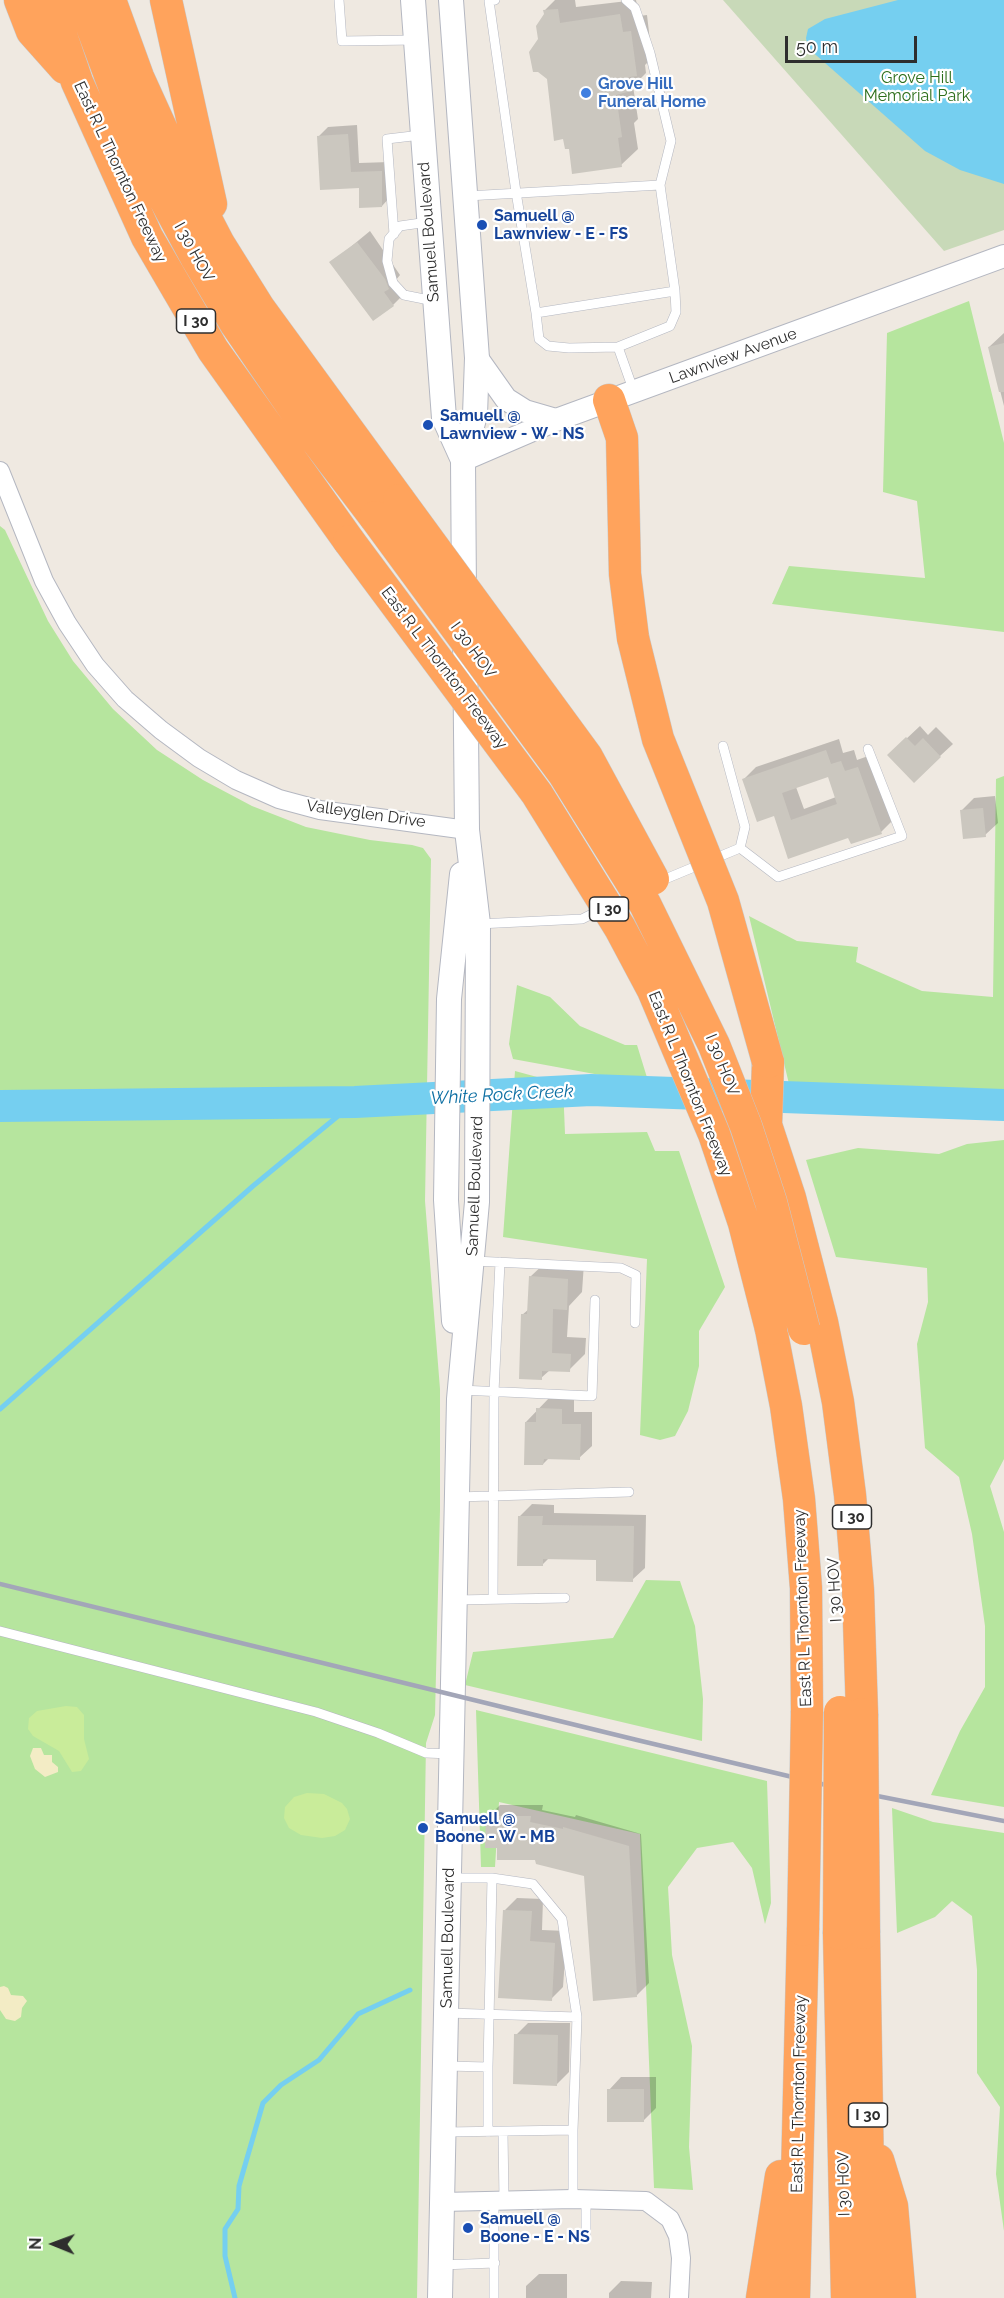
<!DOCTYPE html>
<style>
body{margin:0}
#map{position:relative;width:1004px;height:2298px;overflow:hidden;background:#efe9e1;font-family:Raleway,sans-serif}
canvas{display:block}
.north{position:absolute;left:24px;top:2214px;width:60px;height:60px;-webkit-text-stroke:4px #fff;paint-order:stroke;rotate:271deg;font-size:16px;font-weight:700;line-height:24px;text-align:center;color:#2e2e2e}
.north::after{content:'';display:block;margin:auto;width:21px;height:27px;background:#2e2e2e;clip-path:polygon(50% 0,100% 100%,50% 72%,0 100%)}
.scale{position:absolute;left:785px;top:36px;width:132px;height:27px;box-sizing:border-box;border:3px solid #2e2e2e;border-top:0;padding-left:8px;font-size:18px;line-height:21px;white-space:nowrap;color:#2e2e2e;-webkit-text-stroke:4px #fff;paint-order:stroke}
</style>
<div id="map">
<canvas width="1004" height="2298"></canvas>
<div class="north">N</div>
<div class="scale">50 m</div>
</div>
<script>
const ctx = document.querySelector('canvas').getContext('2d');
ctx.lineJoin = 'round';
function fillPath(path, color) { ctx.fillStyle = color; ctx.fill(path, 'evenodd'); }
const poly = rows => new Path2D(rows.map(r => 'M' + r).join(''));
function strokePath(path, color, width, dash) { ctx.strokeStyle = color; ctx.lineWidth = width; ctx.lineCap = dash ? 'butt' : 'round'; ctx.setLineDash(dash || []); ctx.stroke(path); }
function write(font, color, halo, rows, align = 'center') {
  ctx.font = font + ' Raleway,sans-serif'; ctx.lineWidth = 4.5; ctx.setLineDash([]); ctx.textBaseline = 'middle'; ctx.strokeStyle = halo; ctx.fillStyle = color; for (const [text, x, y, turn = 0] of rows) {
    ctx.save(); ctx.translate(x, y); ctx.rotate((+turn || 0) * Math.PI / 180); ctx.textAlign = isNaN(turn) ? turn : align; if (halo) ctx.strokeText(text, 0, 0); ctx.fillText(text, 0, 0); ctx.restore();
  }
}
fillPath(poly([
 [969,301,1004,443,1004,632,772,604,789,566,925,578,917,501,883,492,887,333],
 [0,526,5,530,48,621,73,661,113,709,157,750,203,780,252,806,306,827,370,840,412,845,423,848,431,859,425,1201,440,1389,440,1510,435,1715,426,1743,417,2298,0,2298],
 [1004,776,1004,1092,789,1084,749,916,797,941,858,947,856,962,922,991,993,997,996,779],
 [517,985,550,997,580,1026,625,1045,637,1045,649,1084,513,1059,509,1044],
 [515,1071,563,1084,565,1134,647,1132,655,1151,679,1151,725,1287,699,1331,699,1366,688,1411,675,1436,660,1440,640,1435,647,1259,503,1237],
 [1004,1140,1004,1459,990,1486,1004,1532,1004,1807,931,1795,960,1731,985,1687,985,1626,972,1534,959,1477,925,1448,917,1344,928,1302,927,1268,836,1257,806,1160,858,1148,939,1154,967,1144],
 [646,1580,680,1581,695,1626,703,1699,702,1741,465,1685,473,1652,613,1638],
 [476,1710,767,1781,771,1903,765,1924,752,1868,733,1842,697,1848,668,1887,672,1955,692,2046,689,2147,693,2190,654,2188,640,1834,499,1802,495,1867,481,1867],
 [892,1808,933,1822,1004,1833,1004,2231,996,2174,1000,2107,977,2073,977,1970,972,1916,952,1901,935,1917,897,1933]
]), '#b6e59e');
fillPath(poly([
 [33,1748,41,1748,44,1755,52,1755,52,1762,58,1767,58,1772,45,1777,35,1769,30,1756],
 [4,1986,8,1988,11,1995,23,1996,27,2001,22,2008,21,2017,15,2021,6,2019,0,2010,0,1987]
]), '#f3ecc5');
fillPath(poly([
 [723,0,1004,0,1004,230,944,251]
]), '#c8d9b8');
fillPath(poly([
 [66,1706,77,1707,84,1715,84,1739,89,1759,81,1771,72,1772,59,1751,33,1736,28,1729,29,1718,37,1711],
 [307,1793,324,1794,342,1803,347,1809,350,1819,345,1830,335,1836,322,1838,301,1835,289,1828,284,1818,285,1807,294,1797]
]), '#c9ec9a');
fillPath(poly([
 [898,0,1004,0,1004,184,960,170,925,151,808,48,806,38,808,29,825,19]
]), '#75cff0');
fillPath(poly([
 [555,0,575,0,576,7,636,0,639,16,647,15,652,58,645,65,646,73,633,86,638,119,634,123,638,149,621,165,570,147,539,40,545,10],
 [357,125,359,163,390,162,391,196,382,206,360,186,319,136,328,127],
 [370,231,400,275,396,280,405,293,393,305,331,263],
 [1004,333,1004,406,989,347],
 [920,726,928,735,936,727,953,744,940,756,889,755],
 [839,739,843,753,854,750,857,760,871,755,893,820,881,832,849,836,789,857,775,814,744,779,756,767],
 [828,775,836,797,804,809,796,787],
 [995,796,998,823,985,835,961,811,974,798],
 [547,1261,584,1263,582,1292,569,1306,567,1337,586,1338,585,1354,569,1370,550,1370,541,1378,522,1315,529,1309,530,1277],
 [550,1397,574,1397,574,1412,592,1412,592,1446,579,1458,549,1458,543,1464,526,1422],
 [532,1504,554,1505,554,1513,646,1515,645,1568,632,1580,598,1559,549,1558,542,1565,519,1517],
 [500,1805,543,1805,542,1810,575,1817,576,1815,641,1834,649,1983,636,1996,585,1875,498,1847,488,1817],
 [517,1898,543,1899,542,1930,567,1931,563,1987,551,1999,505,1910],
 [528,2023,570,2023,569,2072,556,2085,516,2035],
 [621,2077,656,2077,656,2108,643,2121,609,2090],
 [539,2274,567,2274,567,2298,526,2298,526,2286],
 [621,2281,652,2282,651,2298,609,2298,609,2293]
]), '#0003');
strokePath(poly([
 [0,1409,253,1186,355,1102],
 [235,2298,225,2256,225,2229,238,2209,239,2186,263,2103,281,2085,319,2060,358,2014,410,1990]
]), '#75cff0', 5);
strokePath(poly([
 [0,1106,355,1102,591,1090,1004,1105]
]), '#75cff0', 32);
fillPath(poly([
 [558,9,560,23,620,14,623,32,631,31,637,76,629,77,631,91,616,95,622,137,618,138,622,167,572,174,569,149,565,149,563,139,554,141,547,79,538,72,533,72,529,52,538,39,536,26,544,14,543,10],
 [348,134,351,172,382,171,382,207,359,208,359,188,320,190,317,136],
 [357,242,385,279,389,289,384,292,394,306,373,321,329,262],
 [1004,343,1004,392,999,392,988,347],
 [906,737,915,746,923,738,941,757,914,783,887,755],
 [826,750,831,764,841,761,845,771,858,767,882,834,851,844,848,838,788,859,774,816,757,822,742,779],
 [828,777,837,804,791,820,782,793],
 [983,808,986,837,963,839,960,810],
 [529,1276,568,1279,567,1310,553,1309,552,1353,571,1354,570,1372,542,1371,542,1380,519,1379,521,1314,527,1314],
 [536,1408,562,1409,562,1424,581,1424,580,1460,544,1459,543,1465,524,1465,525,1422,536,1422],
 [518,1516,543,1516,542,1525,634,1526,633,1582,596,1581,596,1560,543,1559,543,1566,517,1566],
 [486,1816,531,1816,530,1822,563,1829,563,1827,629,1846,637,1997,593,2001,584,1876,536,1864,535,1860,497,1860,497,1848,485,1848],
 [503,1910,532,1911,530,1941,555,1943,552,2001,498,1998],
 [514,2034,558,2035,557,2086,513,2084],
 [607,2089,644,2089,644,2122,607,2122]
]), '#cbc7bf');
const service = poly([
 [339,0,342,41,416,40],
 [495,0,489,1,516,192,536,313,675,291,660,185,671,141,650,53,635,8,626,0],
 [467,196,660,185],
 [428,222,400,226,389,239,387,261,393,283,404,295,434,301],
 [394,234,387,139,421,135],
 [536,313,539,339,548,346,569,348,618,347,670,326,676,312,675,291],
 [618,347,634,392],
 [723,746,745,827,740,848],
 [658,882,740,848,778,877,902,836,868,749],
 [478,924,582,919,602,909],
 [474,1261,621,1268,636,1275,635,1323],
 [460,1390,592,1396,595,1300],
 [457,1497,629,1492],
 [493,1599,494,1392,500,1262],
 [455,1600,565,1598],
 [0,1631,316,1712,378,1733,426,1753,451,1754],
 [449,1878,492,1878,533,1884,562,1919,577,2017],
 [447,2013,577,2017,573,2130],
 [446,2066,488,2067,492,1878],
 [446,2132,573,2130,573,2199],
 [488,2132,488,2067],
 [503,2132,504,2200],
 [494,2201,494,2298],
 [586,2239,586,2199],
 [441,2265,495,2263]
]);
const minor = poly([
 [0,471,44,581,67,623,95,665,125,699,161,730,199,758,236,780,279,799,320,810,467,830],
 [442,2202,573,2199,646,2201,670,2219,678,2236,681,2258,679,2298]
]);
const tertiary = poly([
 [477,358,506,399,525,411,556,420],
 [463,460,556,420,1004,256]
]);
const secondary = poly([
 [413,0,444,418,463,460],
 [451,0,477,358,475,415,463,460,464,595],
 [454,1321,446,1200,449,999,462,874],
 [440,2298,459,1399,477,1202,478,924,467,830,465,633]
]);
const motorway = poly([
 [20,0,32,31,65,68],
 [49,0,77,82,147,237,213,350,349,541],
 [82,0,123,110,161,192,196,257,236,324,308,429,375,517],
 [110,0,138,77,178,165,219,244,259,308,399,500],
 [166,0,211,204],
 [609,400,622,438,625,574,633,638],
 [768,1062,766,1125,790,1198,822,1322,838,1402,850,1495,858,1590,862,1714],
 [771,1329,786,1406,799,1499,806,1588,807,1711],
 [864,1933,870,2298],
 [839,1934,847,2298],
 [878,2160,892,2206,900,2298],
 [762,2298,781,2176],
 [794,2298,803,1930]
]);
strokePath(service, '#b4b7c1', 10);
strokePath(minor, '#b4b7c1', 20);
strokePath(tertiary, '#b4b7c1', 24);
strokePath(secondary, '#b4b7c1', 26);
strokePath(motorway, '#c9c9c9', 33);
strokePath(service, '#fff', 9);
strokePath(minor, '#fff', 18);
strokePath(tertiary, '#fff', 22);
strokePath(secondary, '#fff', 24);
strokePath(motorway, '#ffa35c', 32);
strokePath(poly([
 [0,1584,637,1740,847,1790,1004,1821]
]), '#a3a6b8', 4.5);
const motorwayBridge = poly([
 [399,500,587,757,653,879],
 [375,517,564,774,645,904,714,1045,746,1126,771,1202,804,1329],
 [349,541,537,794,620,928,653,990,714,1134,744,1223,771,1329],
 [633,638,658,739,723,901,768,1062],
 [862,1714,864,1933],
 [803,1930,807,1711],
 [839,1934,840,1712]
]);
strokePath(motorwayBridge, '#c9c9c9', 33, []);
strokePath(motorwayBridge, '#ffa35c', 32);
for (const [x, y, r, color] of [
 [586,93,6,"#3f7fe0"],
 [482,225,6,"#1a4fb4"],
 [428,425,6,"#1a4fb4"],
 [423,1828,6,"#1a4fb4"],
 [468,2228,6,"#1a4fb4"]
]) { const dot = new Path2D(); dot.arc(x, y, r, 0, 2 * Math.PI); ctx.fillStyle = color; ctx.fill(dot); strokePath(dot, '#fff', 2); }
for (const [x, y, w] of [
 [196,321,39],
 [609,909,39],
 [852,1517,39],
 [868,2115,39]
]) { const box = new Path2D(); box.roundRect(x - w / 2, y - 12, w, 24, 4.5); ctx.fillStyle = '#fff'; ctx.fill(box); strokePath(box, '#2e2e2e', 1.5); }
write('bold 15px', '#2e2e2e', null, [
 ["I 30",196,321],
 ["I 30",609,909],
 ["I 30",852,1517],
 ["I 30",868,2115]
]);
write('16px', '#2c6e1b', '#fff', [
 ["Grove Hill",917,78],
 ["Memorial Park",917,96]
]);
write('bold 16px', '#366cbe', '#fff', [
 ["Grove Hill",598,84],
 ["Funeral Home",598,102]
], 'left');
write('16px', '#2e2e2e', '#fff', [
 ["East R L Thornton Freeway",120,172,65],
 ["Samuell Boulevard",429,232,-94],
 ["I 30 HOV",194,252,61],
 ["Lawnview Avenue",733,356,-20],
 ["I 30 HOV",473,650,54],
 ["East R L Thornton Freeway",444,668,53],
 ["Valleyglen Drive",366,814,8],
 ["I 30 HOV",722,1065,68],
 ["East R L Thornton Freeway",690,1084,68],
 ["Samuell Boulevard",475,1186,-88],
 ["I 30 HOV",835,1590,-93],
 ["East R L Thornton Freeway",803,1608,-92],
 ["Samuell Boulevard",448,1938,-89],
 ["East R L Thornton Freeway",799,2094,-89],
 ["I 30 HOV",844,2184,-91]
]);
write('bold 16px', '#164399', '#fff', [
 ["Samuell @",494,216],
 ["Lawnview - E - FS",494,234],
 ["Samuell @",440,416],
 ["Lawnview - W - NS",440,434],
 ["Samuell @",435,1819],
 ["Boone - W - MB",435,1837],
 ["Samuell @",480,2219],
 ["Boone - E - NS",480,2237]
], 'left');
write('italic 18px', '#0d6fa3', '#fff', [
 ["White Rock Creek",502,1095,-3]
]);
</script>
